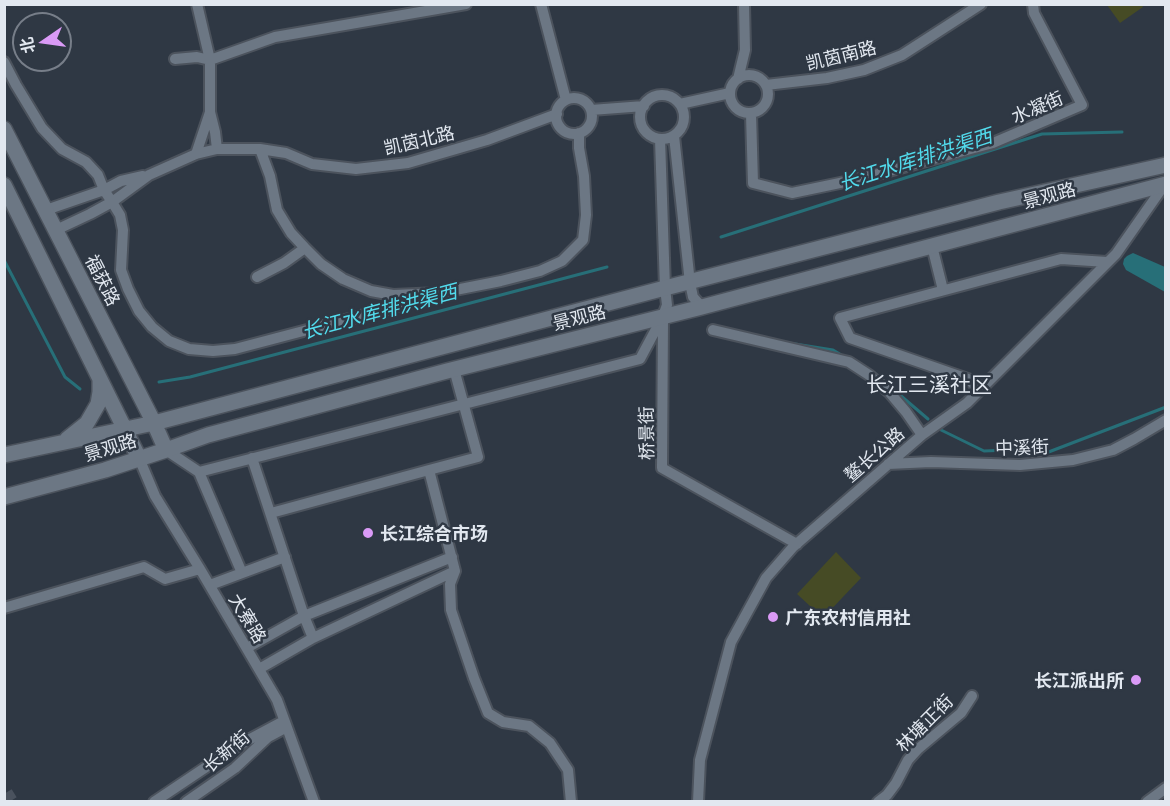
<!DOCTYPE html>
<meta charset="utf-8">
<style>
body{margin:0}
#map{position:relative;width:1170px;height:806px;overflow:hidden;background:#2f3844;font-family:Georgia,"Noto Sans SC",serif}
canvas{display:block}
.frame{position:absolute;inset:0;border:6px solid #e2e8f0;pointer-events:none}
.north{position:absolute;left:12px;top:12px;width:60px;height:60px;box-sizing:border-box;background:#2f3844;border:2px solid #777e89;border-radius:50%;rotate:257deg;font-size:16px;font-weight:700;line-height:24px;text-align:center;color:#e2e8f0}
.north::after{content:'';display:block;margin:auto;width:21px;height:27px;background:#da9af6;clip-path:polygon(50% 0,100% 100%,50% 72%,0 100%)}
</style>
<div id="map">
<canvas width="1170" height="806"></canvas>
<div class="frame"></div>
<div class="north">北</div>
</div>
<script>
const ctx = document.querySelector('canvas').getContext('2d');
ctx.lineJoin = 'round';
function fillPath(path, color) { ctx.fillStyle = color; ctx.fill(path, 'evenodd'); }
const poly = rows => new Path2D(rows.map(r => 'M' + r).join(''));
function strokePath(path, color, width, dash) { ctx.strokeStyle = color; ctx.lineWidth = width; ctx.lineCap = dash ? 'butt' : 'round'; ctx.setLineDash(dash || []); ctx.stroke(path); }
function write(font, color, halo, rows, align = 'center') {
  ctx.font = font + ' Georgia,"Noto Sans SC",serif'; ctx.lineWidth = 5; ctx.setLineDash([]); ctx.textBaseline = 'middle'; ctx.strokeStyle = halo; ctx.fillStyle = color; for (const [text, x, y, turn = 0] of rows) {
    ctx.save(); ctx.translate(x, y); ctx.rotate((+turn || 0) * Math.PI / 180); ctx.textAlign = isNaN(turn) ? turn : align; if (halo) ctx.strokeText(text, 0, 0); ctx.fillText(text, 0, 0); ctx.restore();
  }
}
fillPath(poly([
 [1107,5,1142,5,1143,7,1120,23],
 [836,552,861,578,823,618,797,594]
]), '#464b25');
fillPath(poly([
 [1133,253,1165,267,1165,292,1126,270,1123,264,1124,259,1127,256]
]), '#276f78');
strokePath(poly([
 [721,237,1042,134,1122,132],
 [4,260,65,377,80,389],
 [789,343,833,350,843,356],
 [873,372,928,419],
 [159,382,190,377,607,267],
 [939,429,984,451,1009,450,1046,453,1166,407]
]), '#276f78', 3);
strokePath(poly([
 [4,794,9,802]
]), '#4a525e', 18, [18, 9]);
const street = poly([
 [541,4,566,100],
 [175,59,197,57,210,60,275,37,466,4],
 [4,62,16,85,42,128,62,149,86,162,98,175,104,190,121,181,143,176],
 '730 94a19 19 0 1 1 38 0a19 19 0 1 1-38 0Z',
 [738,79,745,50,744,4],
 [766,85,827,78,864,70,902,55,981,4],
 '640 117a22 22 0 1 1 44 0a22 22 0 1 1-44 0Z',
 '556 116a18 18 0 1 1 36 0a18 18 0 1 1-36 0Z',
 [680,104,730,93],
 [591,110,644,106],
 [210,112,215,132,217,149],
 [751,114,753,183,792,193,859,179,993,143,1082,105,1034,13,1033,4],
 [674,136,690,283,693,297,702,307],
 [260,149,270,176,277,210,291,233,305,248,321,264,343,279,371,291,393,295,440,293,501,281,540,271,562,261,583,240,586,215,584,176,579,148,579,133],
 [196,154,210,112,210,60,197,4],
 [46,210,104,190,112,202,90,214,56,230],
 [932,246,943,290],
 [257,277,284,263,305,248],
 [440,293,406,304,235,349,213,351,189,349,169,341,152,327,139,311,128,289,121,270,123,230,120,215,112,202,149,175,196,154,217,149,260,149,286,153,312,164,356,169,408,163,487,140,557,114],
 [663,320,662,468,797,544],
 [713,330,849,362,869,375,890,393,906,412,922,435],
 [980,390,968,379,850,338,840,318,1061,259,1107,262],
 [166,450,199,472,640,359,663,316,667,305,665,288,660,139],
 [139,458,155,496,200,569,277,700,314,802],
 [252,458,304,616,313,638,259,669],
 [888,464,931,462,1020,465,1073,460,1113,450,1134,439,1166,420],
 [429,470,478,457,454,369],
 [199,472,242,573],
 [271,513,429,470,455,571,450,584,451,610,474,678,488,713,503,722,529,726,550,743,568,770,571,802],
 [210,585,285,557],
 [4,608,144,567,165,579,200,569],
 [313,638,455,571],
 [247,648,304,616,452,557],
 [154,802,239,745,284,721],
 [186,802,235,768,268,737,283,729],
 [698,802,700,760,731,642,766,578,793,547,922,435,967,403,1116,254,1165,184],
 [878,802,887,795,896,783,908,760,918,749,961,713,972,696],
 [1147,802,1166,788]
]);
const secondary = poly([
 [4,129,154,423,166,450],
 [4,185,139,458],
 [67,439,87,423,98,404,100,392,100,380],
 [4,455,154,423,665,288,999,202,1166,165],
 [4,497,105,470,166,450,208,435,447,371,698,308,1166,184]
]);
strokePath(street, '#4c535d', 14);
strokePath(secondary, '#4c535d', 18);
strokePath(street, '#6c7784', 10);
strokePath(secondary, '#6c7784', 15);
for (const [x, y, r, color] of [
 [368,533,6,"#da9af6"],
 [773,617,6,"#da9af6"],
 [1136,680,6,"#da9af6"]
]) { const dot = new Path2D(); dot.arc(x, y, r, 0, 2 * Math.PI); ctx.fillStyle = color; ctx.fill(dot); strokePath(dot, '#2f3844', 2); }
write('18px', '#e2e8f0', '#2f3844', [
 ["凯茵南路",841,55,-14],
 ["水凝街",1037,107,-23],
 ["凯茵北路",419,140,-13],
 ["景观路",1049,195,-15],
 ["福获路",103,280,63],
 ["景观路",579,317,-14],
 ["桥景街",646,433,-91],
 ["景观路",110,447,-17],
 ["中溪街",1022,447,-2],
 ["鳌长公路",874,454,-41],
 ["大寮路",248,618,59],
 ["林塘正街",924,723,-45],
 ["长新街",226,751,-40]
]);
write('bold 18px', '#e2e8f0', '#2f3844', [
 ["长江综合市场",380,533],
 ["广东农村信用社",785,617],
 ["长江派出所",1124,680,"right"]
], 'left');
write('italic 20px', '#52dbec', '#2f3844', [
 ["长江水库排洪渠西",915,159,-18],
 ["长江水库排洪渠西",379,311,-15]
]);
write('21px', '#e2e8f0', '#2f3844', [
 ["长江三溪社区",929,384]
]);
</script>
